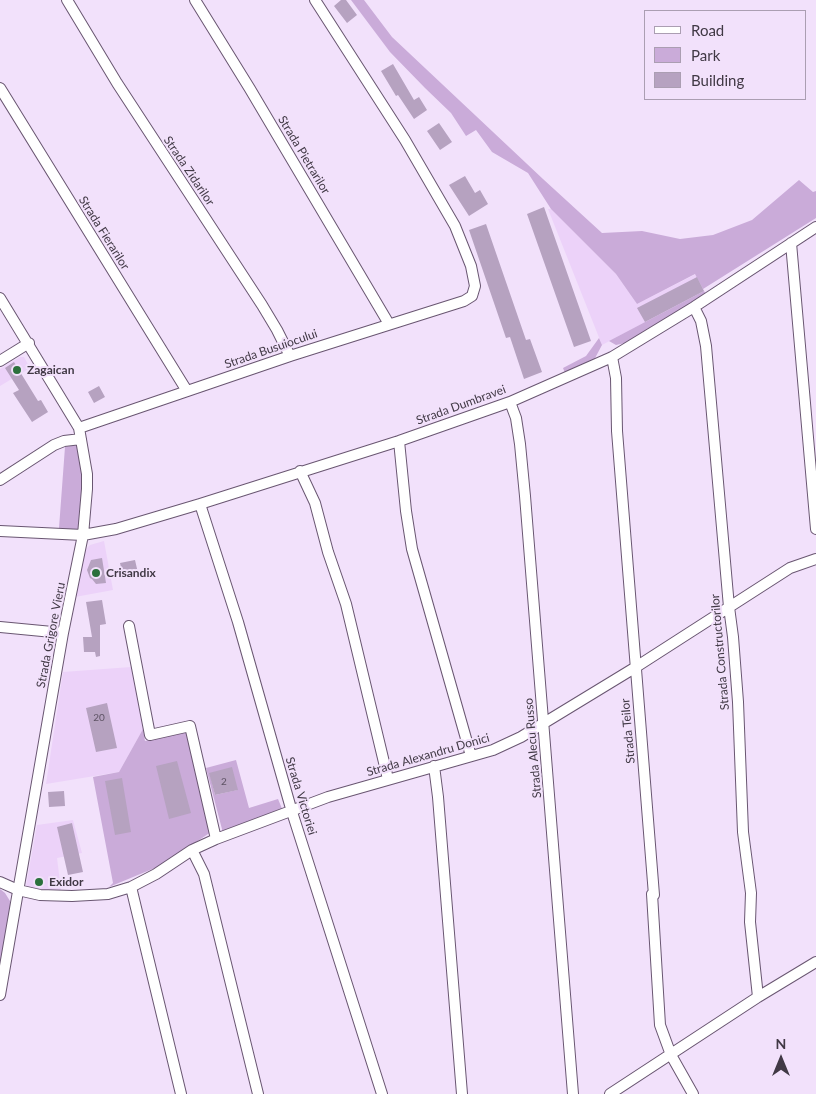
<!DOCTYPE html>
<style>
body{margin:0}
#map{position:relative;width:816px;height:1094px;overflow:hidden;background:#f2e1fb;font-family:Lato,sans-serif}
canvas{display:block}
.legend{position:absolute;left:644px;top:10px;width:162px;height:90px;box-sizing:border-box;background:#f2e1fb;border:1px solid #ab9eb2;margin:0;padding:6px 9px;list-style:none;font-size:15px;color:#413945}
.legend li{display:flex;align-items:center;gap:10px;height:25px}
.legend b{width:25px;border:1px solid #ab9eb2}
.north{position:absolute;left:756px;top:1034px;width:50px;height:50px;-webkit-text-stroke:4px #f2e1fb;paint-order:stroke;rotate:0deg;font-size:14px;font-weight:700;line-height:20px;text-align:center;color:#413945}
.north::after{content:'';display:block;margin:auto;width:18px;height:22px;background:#413945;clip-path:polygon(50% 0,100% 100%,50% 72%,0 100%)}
</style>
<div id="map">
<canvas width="816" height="1094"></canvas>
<ul class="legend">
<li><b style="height:6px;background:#fff"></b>Road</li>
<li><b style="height:14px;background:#caabd9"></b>Park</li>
<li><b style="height:14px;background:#b6a2c0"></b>Building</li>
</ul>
<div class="north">N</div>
</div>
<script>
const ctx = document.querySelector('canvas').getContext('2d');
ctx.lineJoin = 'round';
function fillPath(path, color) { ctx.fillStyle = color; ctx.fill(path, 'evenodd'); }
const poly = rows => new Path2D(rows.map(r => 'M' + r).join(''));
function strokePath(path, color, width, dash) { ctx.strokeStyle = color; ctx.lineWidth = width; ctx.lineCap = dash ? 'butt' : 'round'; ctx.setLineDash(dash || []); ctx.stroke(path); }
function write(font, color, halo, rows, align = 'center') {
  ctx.font = font + ' Lato,sans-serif'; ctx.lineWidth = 4; ctx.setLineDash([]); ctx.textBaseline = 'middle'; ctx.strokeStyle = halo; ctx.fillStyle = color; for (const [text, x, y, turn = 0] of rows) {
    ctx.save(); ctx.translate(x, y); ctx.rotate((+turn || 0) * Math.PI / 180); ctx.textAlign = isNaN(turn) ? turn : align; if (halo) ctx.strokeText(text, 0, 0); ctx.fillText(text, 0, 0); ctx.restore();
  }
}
fillPath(poly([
 [548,209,551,209,616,274,637,304,696,274,704,291,602,345],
 [20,357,24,357,30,368,0,386,0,369],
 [104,541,113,590,75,597,83,552,90,545],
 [131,667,143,729,119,772,46,784,63,672],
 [73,820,82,853,57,858,61,890,46,890,26,886,37,825]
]), '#ecd2f9');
fillPath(poly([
 [351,0,364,0,392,37,543,179,602,233,642,231,680,239,713,235,752,220,799,180,813,192,816,191,816,218,703,289,695,274,637,304,616,274,551,209,528,173,492,152,476,130,466,136,451,113,425,88,390,52],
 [704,291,706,294,625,343,616,345,609,341],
 [599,338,602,345,594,360,565,373,563,368,586,356],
 [77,445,84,482,83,506,77,532,59,528,65,447],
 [143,729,145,741,187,729,211,832,162,865,109,887,113,883,93,777,119,772],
 [236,760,249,808,278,799,283,811,223,833,206,768],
 [210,774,237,790,215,795],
 [0,889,5,893,10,901,10,908,0,964]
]), '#caabd9');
fillPath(poly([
 [341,0,346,0,357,15,347,23,334,6],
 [393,64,414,100,419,97,427,110,414,119,398,95,396,96,381,71],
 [439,123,452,142,440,150,427,131],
 [465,176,475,193,480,190,488,204,469,216,449,185],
 [544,207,591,341,574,347,527,214],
 [486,224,526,340,530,339,542,372,524,379,510,337,506,338,469,230],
 [697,277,704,291,645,322,637,308],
 [14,362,38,401,41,400,48,412,32,422,13,393,19,390,5,368],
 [99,386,105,397,94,403,88,392],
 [102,558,106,583,96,584,92,579,90,578,87,570,91,560],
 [135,560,138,573,123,576,120,563],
 [102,600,106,624,100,625,100,656,96,657,95,652,84,652,83,637,92,637,86,602],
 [107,703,117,748,96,752,86,708],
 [177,761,191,813,169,819,156,766],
 [232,767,238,790,215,795,209,773],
 [122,778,131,832,115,835,105,781],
 [64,791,65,806,49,807,48,792],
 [72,823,83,872,68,875,57,827]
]), '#b6a2c0');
const street = poly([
 [67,0,117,83,262,305,277,330,290,356],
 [195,0,250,89,389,324],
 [0,88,187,391],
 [791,243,816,529],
 [0,298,79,428,87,474,87,489,83,535,63,633,0,995],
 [694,307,701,321,706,346,729,607,733,637,738,702,743,832,751,893,750,922,758,997],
 [612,357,616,378,617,431,654,895,652,894,660,1025,671,1055,693,1094],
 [0,361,29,343],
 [510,402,516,418,520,444,525,496,573,1094],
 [79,428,290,356,464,301,472,296,475,286,471,266,455,226,405,140,315,0],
 [399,441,406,511,412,549,471,756],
 [300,471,315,503,328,552,346,604,388,779],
 [0,480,54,445,64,441,81,439],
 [200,504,238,622,292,812,382,1094],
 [0,531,83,535,116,529,200,504,399,441,510,402,612,357,694,307,816,227],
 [129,626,150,735,190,726,216,839],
 [0,627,63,633],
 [434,766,438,797,462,1094],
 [192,850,204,874,258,1094],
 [0,882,18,890,40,895,72,896,108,894,131,887,156,874,192,850,216,839,328,797,493,750,521,737,636,667,790,568,816,559],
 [131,887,181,1094],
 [610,1094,758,997,816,962]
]);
strokePath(street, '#695671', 12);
strokePath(street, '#fff', 10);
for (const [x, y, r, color] of [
 [17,370,5,"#2b703c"],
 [96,573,5,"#2b703c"],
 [39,882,5,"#2b703c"]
]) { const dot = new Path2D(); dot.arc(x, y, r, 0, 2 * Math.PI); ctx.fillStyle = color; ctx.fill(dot); strokePath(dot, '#f2e1fb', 2); }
write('10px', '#5e5364', null, [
 ["20",99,718],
 ["2",224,782]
]);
write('12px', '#413945', '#f2e1fb', [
 ["Strada Pietrarilor",304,155,59],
 ["Strada Zidarilor",189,171,56],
 ["Strada Fierarilor",104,233,58],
 ["Strada Busuiocului",271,349,-19],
 ["Strada Dumbravei",461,405,-20],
 ["Strada Grigore Vieru",51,635,-79],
 ["Strada Constructorilor",720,652,-95],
 ["Strada Teilor",628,731,-95],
 ["Strada Alecu Russo",533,748,-95],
 ["Strada Alexandru Donici",428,755,-16],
 ["Strada Victoriei",301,796,73]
]);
write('bold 12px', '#413945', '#f2e1fb', [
 ["Zagaican",27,370],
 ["Crisandix",106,573],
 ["Exidor",49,882]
], 'left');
</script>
